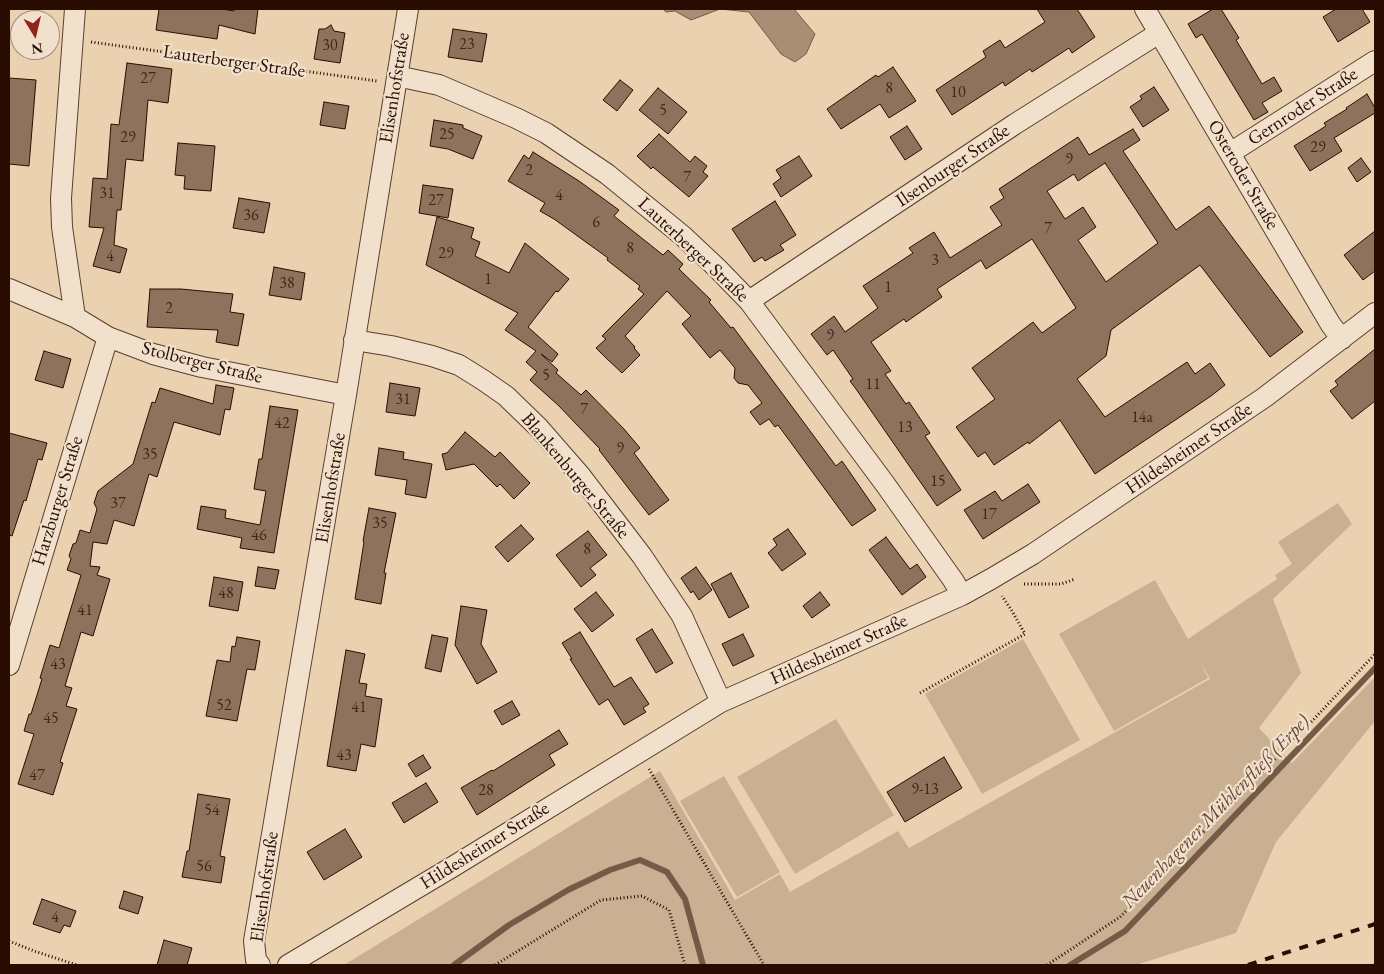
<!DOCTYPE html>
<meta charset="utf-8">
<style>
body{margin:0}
#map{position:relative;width:1384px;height:974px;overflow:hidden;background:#ead1b0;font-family:"EB Garamond",serif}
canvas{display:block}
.frame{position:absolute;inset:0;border:10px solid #2a0d02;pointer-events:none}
.north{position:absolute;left:10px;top:10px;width:50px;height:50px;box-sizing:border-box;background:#f1e1cc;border:1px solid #a18c7b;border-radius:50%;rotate:171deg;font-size:14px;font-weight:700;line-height:20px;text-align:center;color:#2a0d02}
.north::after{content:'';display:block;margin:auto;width:18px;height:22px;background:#8f2418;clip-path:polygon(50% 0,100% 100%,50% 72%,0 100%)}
</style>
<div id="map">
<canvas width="1384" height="974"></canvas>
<div class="frame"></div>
<div class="north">N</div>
</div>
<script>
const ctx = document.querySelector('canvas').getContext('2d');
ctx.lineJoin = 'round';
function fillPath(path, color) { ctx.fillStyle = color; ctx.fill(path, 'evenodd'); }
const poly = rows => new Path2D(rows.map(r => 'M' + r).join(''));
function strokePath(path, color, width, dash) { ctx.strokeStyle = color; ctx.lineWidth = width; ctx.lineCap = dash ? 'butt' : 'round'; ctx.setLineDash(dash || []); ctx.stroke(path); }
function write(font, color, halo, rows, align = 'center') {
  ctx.font = font + ' "EB Garamond",serif'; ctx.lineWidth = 4.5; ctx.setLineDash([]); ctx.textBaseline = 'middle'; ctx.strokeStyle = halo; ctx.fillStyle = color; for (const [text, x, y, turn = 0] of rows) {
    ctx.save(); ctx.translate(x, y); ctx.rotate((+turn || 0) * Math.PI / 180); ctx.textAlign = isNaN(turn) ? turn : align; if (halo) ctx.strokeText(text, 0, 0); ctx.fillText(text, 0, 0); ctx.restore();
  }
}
fillPath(poly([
 [1338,503,1352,524,1273,599,1301,673,1259,728,1292,763,1375,677,1375,721,1276,842,1236,933,1136,965,344,965,660,771,735,900,780,874,790,892,898,831,909,848,1210,679,1200,661,1208,678,1114,731,1059,634,1155,580,1188,639,1277,579,1275,575,1292,564,1278,542],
 [1023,639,1080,740,982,794,925,694],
 [836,719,894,815,795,874,737,777],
 [724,776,780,872,737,897,680,801]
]), '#c9b092');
const water = poly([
 [663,9,794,9,815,34,806,54,795,62,781,54,749,12,720,9,691,20,675,11,666,12,663,9]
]);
fillPath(water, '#a98e75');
strokePath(water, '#765a47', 1);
strokePath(poly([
 [454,965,509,925,568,890,610,870,640,860,667,872,685,899,703,965],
 [1070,965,1125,931,1375,668]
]), '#765a47', 6);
const building = poly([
 [159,9,222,9,234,11,235,9,258,9,255,34,219,25,217,39,156,30,159,9],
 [1037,9,1077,9,1095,37,1072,53,1069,48,1032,72,1030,69,1005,86,1003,82,952,115,936,90,986,57,983,51,1000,40,1005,48,1045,22,1037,9],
 [1213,9,1221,9,1239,38,1236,40,1262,84,1274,77,1282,91,1262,103,1268,112,1254,120,1202,34,1196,38,1188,24,1213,9],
 [1336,9,1362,9,1370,22,1338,42,1323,17,1336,9],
 [331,25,334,31,345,33,340,63,314,59,319,29,325,29,331,25],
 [453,29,487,34,482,62,448,57,453,29],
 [127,63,172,69,168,103,148,100,143,161,126,159,121,210,117,210,114,245,127,249,120,273,93,266,104,228,89,227,93,178,107,179,111,124,119,125,127,63],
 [893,67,916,101,889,118,880,104,841,129,827,109,876,75,878,77,893,67],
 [9,78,36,80,29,166,9,164,9,78],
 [620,80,633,90,617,111,603,100,620,80],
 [1154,87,1169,110,1143,127,1130,107,1142,99,1140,96,1154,87],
 [658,88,687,112,668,134,639,110,658,88],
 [1367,94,1375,108,1375,113,1334,138,1342,151,1310,171,1294,146,1326,126,1324,123,1347,109,1346,108,1367,94],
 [324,102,349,106,345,129,320,125,324,102],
 [434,120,463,125,463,128,482,136,473,159,448,149,430,146,434,120],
 [907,126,922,149,905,160,890,137,907,126],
 [1133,129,1140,140,1123,151,1176,230,1209,206,1303,332,1270,357,1200,265,1111,330,1106,356,1077,379,1105,417,1187,362,1195,374,1210,363,1225,385,1211,396,1095,474,1060,420,1029,444,1028,442,994,465,985,452,978,457,956,427,995,399,972,368,1033,322,1042,333,1076,308,1032,239,986,269,981,260,937,289,942,297,906,322,904,319,871,342,891,371,885,374,906,404,909,402,930,433,925,436,961,490,937,506,856,389,850,381,853,379,833,350,827,355,811,334,834,316,845,332,878,308,863,286,913,253,909,248,934,232,950,258,1002,225,990,207,1004,198,999,189,1078,137,1089,155,1133,129],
 [1105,163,1158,243,1106,282,1078,240,1096,227,1083,207,1065,219,1047,191,1074,174,1078,181,1105,163],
 [659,134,690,162,695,156,707,166,703,172,708,176,689,197,653,167,651,169,637,156,659,134],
 [178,143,215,146,211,191,184,189,185,176,175,175,178,143],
 [533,152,579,181,619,210,614,216,663,255,668,250,683,264,679,269,711,300,709,302,731,328,733,327,836,466,842,461,876,510,852,526,778,425,775,427,769,419,760,425,750,412,762,403,748,385,738,383,734,378,735,368,720,350,710,358,682,324,691,316,667,291,625,336,635,347,634,348,640,355,622,373,605,357,596,348,606,339,602,336,644,294,638,289,640,286,607,260,608,258,554,219,540,211,545,203,508,181,524,155,529,159,533,152],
 [799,156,812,176,781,197,773,184,781,178,776,170,799,156],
 [1361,158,1371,172,1357,182,1348,168,1361,158],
 [423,185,453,189,448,218,419,213,423,185],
 [239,198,270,203,264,233,233,228,239,198],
 [775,201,796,235,780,245,784,250,765,261,762,257,754,262,732,229,775,201],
 [437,217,474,228,471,238,480,242,475,256,509,273,525,243,569,279,558,292,556,291,528,327,558,354,552,362,541,354,558,370,556,373,581,395,586,390,624,429,640,448,634,453,669,500,649,515,599,450,600,449,558,405,530,380,537,372,526,362,536,351,505,330,518,313,426,265,437,217],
 [1375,231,1375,271,1363,280,1344,255,1375,231],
 [274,267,305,273,301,300,269,295,274,267],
 [150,289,181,289,233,294,230,312,244,314,238,346,216,342,218,330,147,327,150,289],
 [1375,349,1375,401,1352,419,1330,391,1338,385,1335,381,1375,349],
 [44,351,71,359,63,388,35,380,44,351],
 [390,383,420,388,415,416,386,412,390,383],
 [216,385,234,388,230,410,225,409,220,435,174,422,157,477,149,474,134,526,114,520,107,544,93,542,90,566,100,567,97,575,110,579,93,636,81,632,65,686,72,688,66,706,77,709,60,762,63,763,53,795,18,784,34,734,24,731,29,714,31,714,42,679,40,678,50,645,59,648,81,575,67,570,71,559,69,556,73,544,76,543,80,530,90,533,97,509,94,503,98,491,133,464,152,402,155,403,160,388,213,404,216,385],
 [270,406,298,410,274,553,240,548,242,538,197,529,201,506,226,510,225,518,260,525,266,491,254,489,259,459,262,459,270,406],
 [465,432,495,457,500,452,530,483,514,499,500,484,497,487,474,464,446,470,442,454,447,453,465,432],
 [9,433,47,443,42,460,38,459,26,501,24,500,12,536,9,535,9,433],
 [379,448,404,452,403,459,432,464,426,498,405,494,407,480,375,475,379,448],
 [1028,484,1040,502,983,539,964,510,995,491,1002,501,1028,484],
 [369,508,396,513,384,573,386,573,381,604,355,599,364,542,363,541,369,508],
 [521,525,534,539,508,562,495,547,521,525],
 [788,529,806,554,782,571,768,553,777,545,773,539,788,529],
 [588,531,607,555,590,568,596,575,581,587,556,555,588,531],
 [886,537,910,569,917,564,926,577,902,595,869,550,886,537],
 [258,567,279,570,275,589,255,586,258,567],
 [696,567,712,590,699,600,693,591,691,593,681,578,696,567],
 [731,573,749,607,729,618,711,584,731,573],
 [214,577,243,582,238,611,209,606,214,577],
 [596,592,614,615,592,632,574,609,596,592],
 [820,592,830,605,812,618,803,606,820,592],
 [461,606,487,610,481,644,497,672,477,684,455,645,461,606],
 [652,629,673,663,656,673,636,639,652,629],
 [580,632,614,687,631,677,649,704,643,708,646,712,624,725,608,699,599,705,570,659,572,659,562,643,580,632],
 [743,634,754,656,733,666,722,644,743,634],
 [432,635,448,638,441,672,425,668,432,635],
 [237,637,260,641,255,670,247,669,237,721,206,716,217,660,230,662,232,646,235,647,237,637],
 [346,650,365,654,359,683,367,684,365,696,382,699,375,747,361,744,356,771,327,766,346,650],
 [512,701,520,715,502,725,494,711,512,701],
 [559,730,568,744,549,755,555,765,477,815,461,788,492,770,493,771,559,730],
 [423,755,431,768,416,777,408,764,423,755],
 [944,757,962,788,905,822,887,792,944,757],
 [426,783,438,802,404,823,392,803,426,783],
 [198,794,230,799,220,856,225,857,221,883,182,877,187,851,189,851,198,794],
 [345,829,362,857,324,880,307,852,345,829],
 [124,891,143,897,138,914,119,908,124,891],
 [42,899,76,911,70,927,64,925,60,933,33,924,42,899],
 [164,940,192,948,187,965,157,965,164,940]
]);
fillPath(building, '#8e735c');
strokePath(building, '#2a0d02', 1);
const minor = poly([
 [1145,9,1331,325,1342,339],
 [397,76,439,85,516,118,546,133,607,174,683,236,717,268,749,301,885,484,953,580,962,595],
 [1230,153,1375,61],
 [9,289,75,317,108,337,153,354,202,367,346,395],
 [749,301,1015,124,1159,33],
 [75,317,62,227,61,198,75,9],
 [354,340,391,346,432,356,459,365,483,380,506,396,539,428,580,475,642,556,682,616,721,702],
 [9,665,108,337],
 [260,965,256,960,254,941,346,395,408,9],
 [288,965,454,866,721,702,962,595,991,579,1033,554,1265,397,1375,313]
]);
strokePath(minor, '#5a3e2e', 22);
strokePath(poly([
 [91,42,377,81],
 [1024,584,1061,584,1075,579],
 [920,693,1025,634,1012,611,1002,596],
 [649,769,764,965],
 [9,941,34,951,77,965],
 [495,965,601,900,642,896,669,910,685,965],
 [1047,965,1120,917,1314,719,1375,654]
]), '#2a0d02', 3, [1, 2.5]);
strokePath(minor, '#f1e1cc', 20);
strokePath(poly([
 [1370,965,1375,964]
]), '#2a0d02', 1);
strokePath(poly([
 [1248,965,1375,924]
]), '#2a0d02', 4, [9, 9]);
write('16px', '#432618', null, [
 ["23",467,45],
 ["30",330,46],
 ["27",148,79],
 ["8",889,89],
 ["10",958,93],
 ["5",663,111],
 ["25",447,135],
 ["29",128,138],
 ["29",1318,148],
 ["9",1069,160],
 ["2",529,171],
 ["7",687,178],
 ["31",107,194],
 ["4",559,196],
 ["27",436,201],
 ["36",251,216],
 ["6",596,223],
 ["7",1048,229],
 ["8",630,249],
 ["29",446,254],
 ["4",110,257],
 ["3",935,261],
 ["1",488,280],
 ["38",287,284],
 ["1",888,288],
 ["2",169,309],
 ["9",830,336],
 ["5",546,376],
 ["11",873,385],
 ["31",403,400],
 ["7",584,410],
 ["14a",1142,418],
 ["42",282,424],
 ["13",905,428],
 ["9",620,449],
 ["35",150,455],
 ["15",938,482],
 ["37",118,504],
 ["17",989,515],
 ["35",380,524],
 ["46",259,536],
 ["8",587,550],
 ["48",226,594],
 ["41",85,611],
 ["43",58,665],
 ["52",224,706],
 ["41",359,708],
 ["45",51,719],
 ["43",344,756],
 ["47",37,776],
 ["9-13",925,790],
 ["28",486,791],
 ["54",212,811],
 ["56",204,867],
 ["4",55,918]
]);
write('19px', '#2a0d02', '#f1e1cc', [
 ["Lauterberger Straße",234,62,8],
 ["Elisenhofstraße",395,88,-81],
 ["Gernroder Straße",1303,107,-33],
 ["Ilsenburger Straße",953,166,-34],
 ["Osteroder Straße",1243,175,60],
 ["Lauterberger Straße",693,250,43],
 ["Stolberger Straße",202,363,14],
 ["Hildesheimer Straße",1189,449,-34],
 ["Blankenburger Straße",575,476,50],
 ["Elisenhofstraße",331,488,-81],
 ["Harzburger Straße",58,501,-73],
 ["Hildesheimer Straße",839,650,-24],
 ["Hildesheimer Straße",485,846,-32],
 ["Elisenhofstraße",265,887,-82]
]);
write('italic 20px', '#634736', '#f1e1cc', [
 ["Neuenhagener Mühlenfließ (Erpe)",1216,812,-46]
]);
</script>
